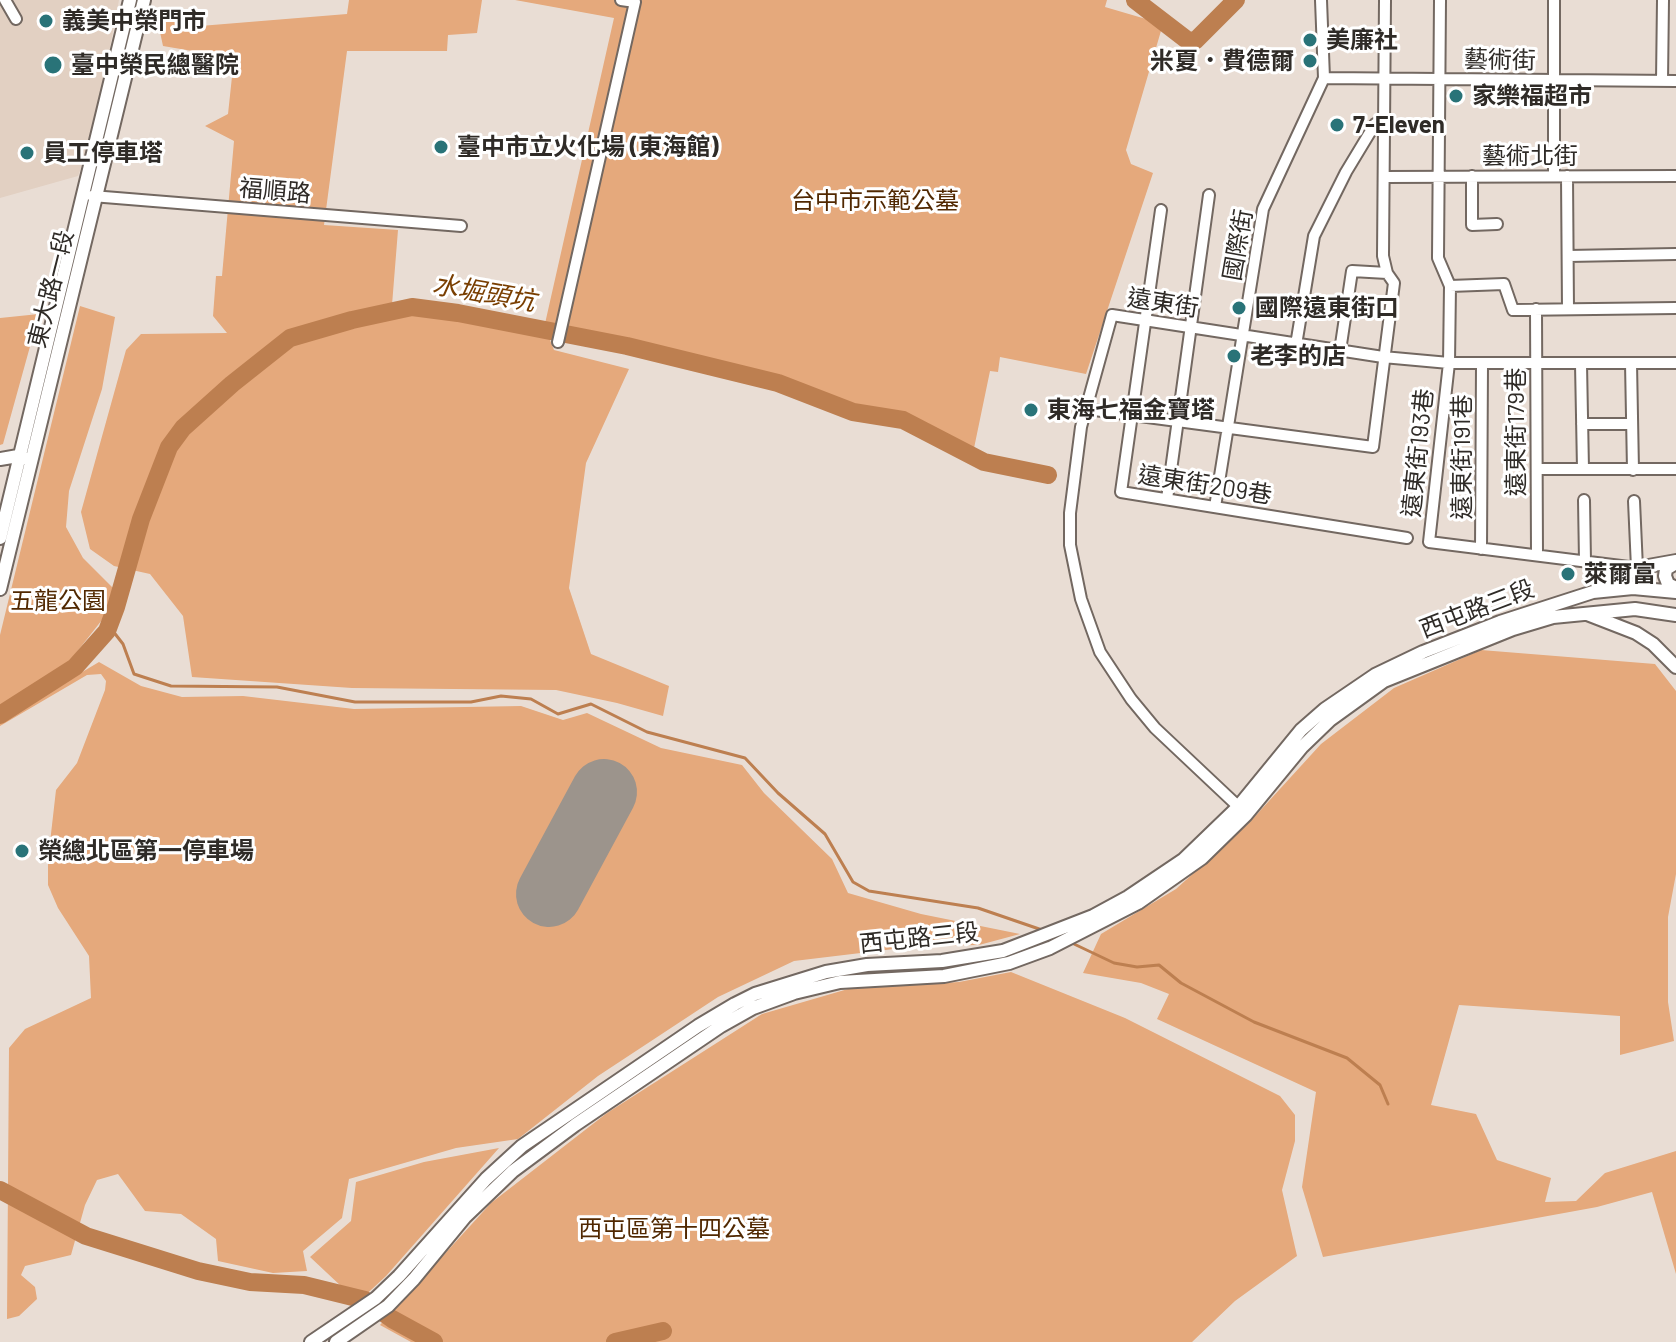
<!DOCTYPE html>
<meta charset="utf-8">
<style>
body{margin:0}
canvas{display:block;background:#e9ddd4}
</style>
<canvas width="1676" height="1342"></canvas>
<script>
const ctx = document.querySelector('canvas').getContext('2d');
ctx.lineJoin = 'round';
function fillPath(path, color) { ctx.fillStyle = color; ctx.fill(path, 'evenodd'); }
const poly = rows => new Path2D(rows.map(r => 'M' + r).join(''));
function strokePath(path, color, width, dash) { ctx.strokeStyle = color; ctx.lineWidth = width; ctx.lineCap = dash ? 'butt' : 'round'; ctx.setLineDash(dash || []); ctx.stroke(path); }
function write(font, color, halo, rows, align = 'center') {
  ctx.font = font + ' Barlow,"Noto Sans TC",sans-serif'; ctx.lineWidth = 6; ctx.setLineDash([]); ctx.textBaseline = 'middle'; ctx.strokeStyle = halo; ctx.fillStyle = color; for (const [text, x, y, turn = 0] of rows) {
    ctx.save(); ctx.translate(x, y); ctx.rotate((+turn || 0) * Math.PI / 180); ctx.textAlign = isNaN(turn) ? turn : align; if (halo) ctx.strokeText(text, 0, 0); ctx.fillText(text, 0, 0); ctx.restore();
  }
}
fillPath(poly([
 [0,0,119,0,93,136,78,176,0,198]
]), '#e2d0c2');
fillPath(poly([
 [349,0,482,0,477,33,448,35,447,51,347,51,324,225,398,230,392,305,419,304,482,309,544,328,614,18,515,0,1107,0,1105,7,1163,24,1126,150,1131,164,1153,173,1086,374,1000,357,998,372,990,371,973,453,903,417,853,409,779,380,715,363,545,328,554,350,629,369,586,463,569,588,591,654,669,686,663,716,617,703,556,690,352,688,192,677,183,616,150,574,114,566,90,549,81,512,126,350,141,334,227,333,213,316,216,276,222,276,234,141,205,126,228,114,234,58,163,46,160,32,155,29,161,20,177,20,200,26,347,14],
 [80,306,115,317,102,389,69,491,66,527,83,558,114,589,109,611,76,653,73,662,0,708,0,635],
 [39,314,3,444,0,445,0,318],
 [1481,650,1655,664,1676,691,1676,874,1668,917,1668,1002,1674,1041,1620,1055,1620,1016,1459,1005,1431,1105,1476,1114,1497,1160,1551,1178,1545,1202,1576,1201,1605,1173,1676,1151,1676,1274,1652,1192,1597,1207,1323,1257,1302,1187,1316,1092,1157,1019,1169,994,1141,983,1083,973,1101,934,1176,889,1248,824,1321,744,1394,688],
 [99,662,141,686,182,697,243,696,354,709,521,706,563,720,587,713,661,748,742,765,764,793,832,859,848,893,921,914,1020,934,979,945,919,946,794,961,718,997,598,1076,518,1139,456,1148,349,1179,342,1218,303,1251,307,1271,273,1273,218,1261,216,1239,181,1214,145,1211,118,1174,97,1180,85,1205,71,1255,25,1266,21,1275,35,1287,37,1299,19,1316,7,1319,9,1048,25,1029,91,998,89,956,58,908,48,885,48,860,56,790,77,763,105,690,106,681,101,674,87,675,0,726,0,721],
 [1011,972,1125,1018,1280,1096,1295,1115,1295,1141,1282,1190,1297,1256,1235,1301,1192,1342,411,1342,380,1325,491,1203,607,1113,762,1014,848,989,959,982],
 [499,1148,386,1276,358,1302,310,1257,351,1221,356,1182,424,1162]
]), '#e5a97c');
strokePath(poly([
 [109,626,123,644,134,674,171,686,277,687,355,702,471,702,501,696,531,699,558,714,591,704,647,732,745,758,778,793,825,834,853,882,869,891,978,908,1045,931],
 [1074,944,1114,963,1137,967,1159,965,1181,983,1254,1022,1347,1058,1380,1085,1388,1104]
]), '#bd7f50', 3);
strokePath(poly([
 [1135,0,1187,40,1195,41,1236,0],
 [0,715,75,667,107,631,116,607,141,519,169,447,183,428,232,384,290,338,352,320,412,307,458,313,627,346,778,383,853,412,903,420,984,462,1048,475],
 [0,1190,86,1236,198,1271,250,1282,304,1285,365,1300,392,1319,434,1342],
 [615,1342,663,1331]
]), '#bd7f50', 18);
strokePath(poly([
 [549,894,604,792]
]), '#9c948c', 66);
const minor = poly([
 [5,0,16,19],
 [1440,0,1438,258,1450,286,1449,363,1429,542,1637,568,1634,501],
 [1324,78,1676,81],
 [1662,81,1663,0],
 [1472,176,1472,225,1497,224],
 [1554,176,1554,0],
 [1567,176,1568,309],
 [1384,177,1676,176],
 [92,196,461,226],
 [1161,210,1121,492,1407,538],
 [1568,256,1676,254],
 [1450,286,1504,284,1513,310,1676,308],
 [1536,309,1537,555],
 [558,342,635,2,621,0],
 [1296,345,1314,236,1346,172,1375,124,1385,121],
 [1340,351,1352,271,1387,273],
 [1631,363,1633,470],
 [1581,364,1583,469],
 [1087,409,1373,447,1394,283,1387,273,1383,256,1385,0],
 [1582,424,1632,424],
 [1537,469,1676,469],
 [1167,499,1209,195],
 [1584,500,1585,561],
 [1215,507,1263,209,1324,78,1321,0],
 [1481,549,1482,365],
 [1242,810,1155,728,1131,699,1100,652,1081,599,1070,545,1070,513,1081,427,1112,315,1383,357,1449,363,1676,363]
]);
const tertiary = poly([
 [0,459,18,456,24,458],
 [0,538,130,0],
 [1676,563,1666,569,1665,576,1668,584,1676,588],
 [0,589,144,0],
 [1597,589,1637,568,1676,561],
 [1587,614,1636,633,1653,644,1676,667],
 [311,1342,376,1298,399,1276,486,1179,522,1146,698,1026,735,1004,755,994,826,972,867,965,942,961,1003,951,1093,916,1128,897,1183,860,1238,807,1301,730,1325,709,1375,675,1423,652,1500,622,1593,592,1633,588,1676,592],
 [336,1342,388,1306,414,1279,465,1217,513,1171,575,1125,721,1026,753,1008,794,993,840,982,944,976,1009,963,1050,948,1138,903,1202,858,1246,815,1302,747,1330,720,1384,681,1513,629,1553,617,1635,609,1676,615]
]);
strokePath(minor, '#736861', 14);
strokePath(tertiary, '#736861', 16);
strokePath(minor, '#fff', 10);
strokePath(tertiary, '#fff', 12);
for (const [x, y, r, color] of [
 [46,21,8,"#297378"],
 [1310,40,8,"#297378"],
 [1310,61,8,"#297378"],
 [53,65,10,"#297378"],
 [1456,96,8,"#297378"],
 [1337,125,8,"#297378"],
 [441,147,8,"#297378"],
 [27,153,8,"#297378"],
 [1239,308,8,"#297378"],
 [1234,356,8,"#297378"],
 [1031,410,8,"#297378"],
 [1568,574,8,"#297378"],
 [22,851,8,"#297378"]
]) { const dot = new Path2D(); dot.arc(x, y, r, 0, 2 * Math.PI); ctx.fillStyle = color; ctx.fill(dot); strokePath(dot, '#fff', 3); }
write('bold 24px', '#2f2b27', '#fff', [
 ["義美中榮門市",62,21],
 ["美廉社",1326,40],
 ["米夏．費德爾",1294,61,"right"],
 ["臺中榮民總醫院",71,65],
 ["家樂福超市",1472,96],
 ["7-Eleven",1353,125],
 ["臺中市立火化場 (東海館)",457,147],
 ["員工停車塔",43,153],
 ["國際遠東街口",1255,308],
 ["老李的店",1250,356],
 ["東海七福金寶塔",1047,410],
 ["萊爾富",1584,574],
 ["榮總北區第一停車場",38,851]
], 'left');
write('24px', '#2f2b27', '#fff', [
 ["藝術街",1500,60,1],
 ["藝術北街",1530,156],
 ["福順路",275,191,5],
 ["國際街",1238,245,-80],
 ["東大路一段",51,289,-76],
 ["遠東街",1163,303,9],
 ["遠東街179巷",1516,432,-90],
 ["遠東街193巷",1418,453,-84],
 ["遠東街191巷",1462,457,-90],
 ["遠東街209巷",1205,485,9],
 ["西屯路三段",1477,609,-21],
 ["西屯路三段",919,938,-6]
]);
write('24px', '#512801', '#fff', [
 ["台中市示範公墓",875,201],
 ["五龍公園",58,601],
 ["西屯區第十四公墓",674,1229]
]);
write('italic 26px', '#793e00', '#fff', [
 ["水堀頭坑",484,293,10]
]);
</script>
